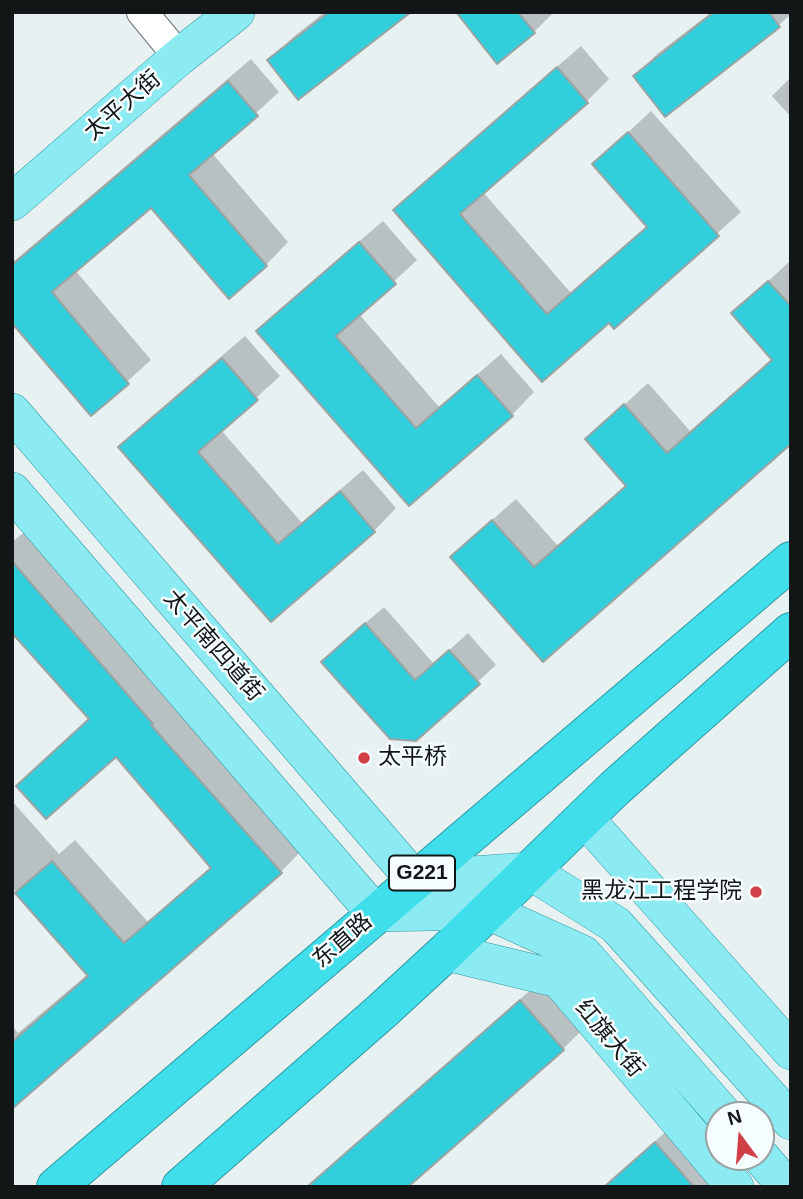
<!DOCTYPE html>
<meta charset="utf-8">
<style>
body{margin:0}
#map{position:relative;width:803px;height:1199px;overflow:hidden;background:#e8f1f2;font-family:Helvetica,sans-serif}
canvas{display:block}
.frame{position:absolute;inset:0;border:14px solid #131617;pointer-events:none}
.north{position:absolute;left:705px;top:1101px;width:70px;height:70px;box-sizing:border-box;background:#f6feff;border:2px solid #9ba1a2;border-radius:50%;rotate:344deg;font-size:19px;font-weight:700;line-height:28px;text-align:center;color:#131617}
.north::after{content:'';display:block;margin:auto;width:24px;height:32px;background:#d04046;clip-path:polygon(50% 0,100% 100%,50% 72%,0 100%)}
</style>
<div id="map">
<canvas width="803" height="1199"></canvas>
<div class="frame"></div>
<div class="north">N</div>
</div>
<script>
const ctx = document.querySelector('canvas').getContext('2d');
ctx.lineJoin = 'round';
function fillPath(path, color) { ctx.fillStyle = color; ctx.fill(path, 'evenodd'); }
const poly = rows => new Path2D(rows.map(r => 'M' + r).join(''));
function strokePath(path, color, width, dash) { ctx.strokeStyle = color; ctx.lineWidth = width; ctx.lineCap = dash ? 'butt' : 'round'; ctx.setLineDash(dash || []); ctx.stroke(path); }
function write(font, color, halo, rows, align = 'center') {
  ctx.font = font + ' Helvetica,"Noto Sans SC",sans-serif'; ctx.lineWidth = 5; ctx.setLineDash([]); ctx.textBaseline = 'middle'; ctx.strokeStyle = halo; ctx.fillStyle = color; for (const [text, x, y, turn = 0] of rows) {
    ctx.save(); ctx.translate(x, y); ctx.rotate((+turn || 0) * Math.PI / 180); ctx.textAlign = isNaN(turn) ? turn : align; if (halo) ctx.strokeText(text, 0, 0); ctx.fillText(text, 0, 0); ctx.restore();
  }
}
fillPath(poly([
 [325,12,408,12,269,61,292,38],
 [458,12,554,12,534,32],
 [707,12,791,14,779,25,665,115,635,76,657,54,709,14],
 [581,46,609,79,587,101,483,192,571,293,648,226,594,164,651,111,741,212,614,326,609,321,543,379,395,210,417,188],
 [251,59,279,92,212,153,288,242,266,265,152,205,75,270,151,360,91,414,12,321,12,263],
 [791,77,791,117,772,96],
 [383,221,417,260,359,314,439,407,501,354,534,392,512,415,409,504,259,331,281,308],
 [791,260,791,441,543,659,475,535,516,499,558,546,627,484,587,439,648,383,690,431,773,358,733,314],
 [245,336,280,376,221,430,302,523,363,470,396,508,374,531,271,620,121,447,143,424],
 [27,530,303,849,281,872,12,1106,12,1026,18,1033,88,974,12,887,12,801,59,854,75,840,148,922,212,866,91,718,12,630,12,542],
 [384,607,434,664,468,633,496,665,415,739,341,644],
 [543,979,585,1027,563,1049,406,1187,306,1187],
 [678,1121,736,1187,603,1187]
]), '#0003');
const building = poly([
 [329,12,411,12,298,100,267,60,329,12],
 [456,12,518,12,535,33,497,64,456,12],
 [714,12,769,12,780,27,665,117,633,76,714,12],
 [557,67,588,103,460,214,547,314,647,227,592,164,628,132,719,236,614,329,609,323,542,382,393,210,557,67],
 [228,81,258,116,189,175,267,266,229,299,151,208,52,292,129,384,91,416,12,323,12,265,228,81],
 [359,242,396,284,336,336,416,428,477,375,513,416,409,506,256,331,359,242],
 [768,281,791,306,791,444,543,662,450,557,492,520,534,567,626,486,585,439,624,404,667,453,772,360,731,313,768,281],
 [222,358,258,400,198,452,278,544,340,491,375,532,271,622,118,447,222,358],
 [12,561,153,724,151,725,282,873,12,1109,12,1042,88,976,15,893,52,861,124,943,211,868,116,757,46,819,16,786,89,719,12,633,12,561],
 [365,623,415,680,449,650,480,684,416,741,390,739,321,662,365,623],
 [520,1000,564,1050,408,1187,307,1187,520,1000],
 [655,1142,694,1187,604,1187,655,1142]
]);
fillPath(building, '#30cfdb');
strokePath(building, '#9ba4a5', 2);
const minor = poly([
 [142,12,179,57]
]);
const major = poly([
 [12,202,179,57,236,12],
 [12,412,414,879,530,871,616,925,791,1121],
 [12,491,375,913,488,911,583,954,724,1115],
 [584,817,791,1051],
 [446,952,559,979,735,1187],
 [761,1157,787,1187]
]);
const highway = poly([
 [56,1187,791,561],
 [181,1187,382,1011,446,952,615,788,791,632]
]);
strokePath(minor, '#6b7374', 32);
strokePath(major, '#3098a0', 38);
strokePath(highway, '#3098a0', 40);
strokePath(minor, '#fff', 30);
strokePath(major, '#8cebf2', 37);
strokePath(highway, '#40deea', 38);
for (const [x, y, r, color] of [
 [364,758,7,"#d04046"],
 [756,892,7,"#d04046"]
]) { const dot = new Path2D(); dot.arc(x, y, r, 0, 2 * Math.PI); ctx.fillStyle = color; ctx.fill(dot); strokePath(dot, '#f6feff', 2.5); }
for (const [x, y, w] of [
 [422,873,66]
]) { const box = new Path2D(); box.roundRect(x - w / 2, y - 17.5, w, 35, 5); ctx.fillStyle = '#f6feff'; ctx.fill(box); strokePath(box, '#131617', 2); }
write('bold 21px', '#131617', null, [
 ["G221",422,873]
]);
write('23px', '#131617', '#f6feff', [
 ["太平大街",123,106,-41],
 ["太平南四道街",213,646,49],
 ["东直路",343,941,-41],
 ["红旗大街",609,1039,50]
]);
write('23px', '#131617', '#f6feff', [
 ["太平桥",378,758],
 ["黑龙江工程学院",742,892,"right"]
], 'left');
</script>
